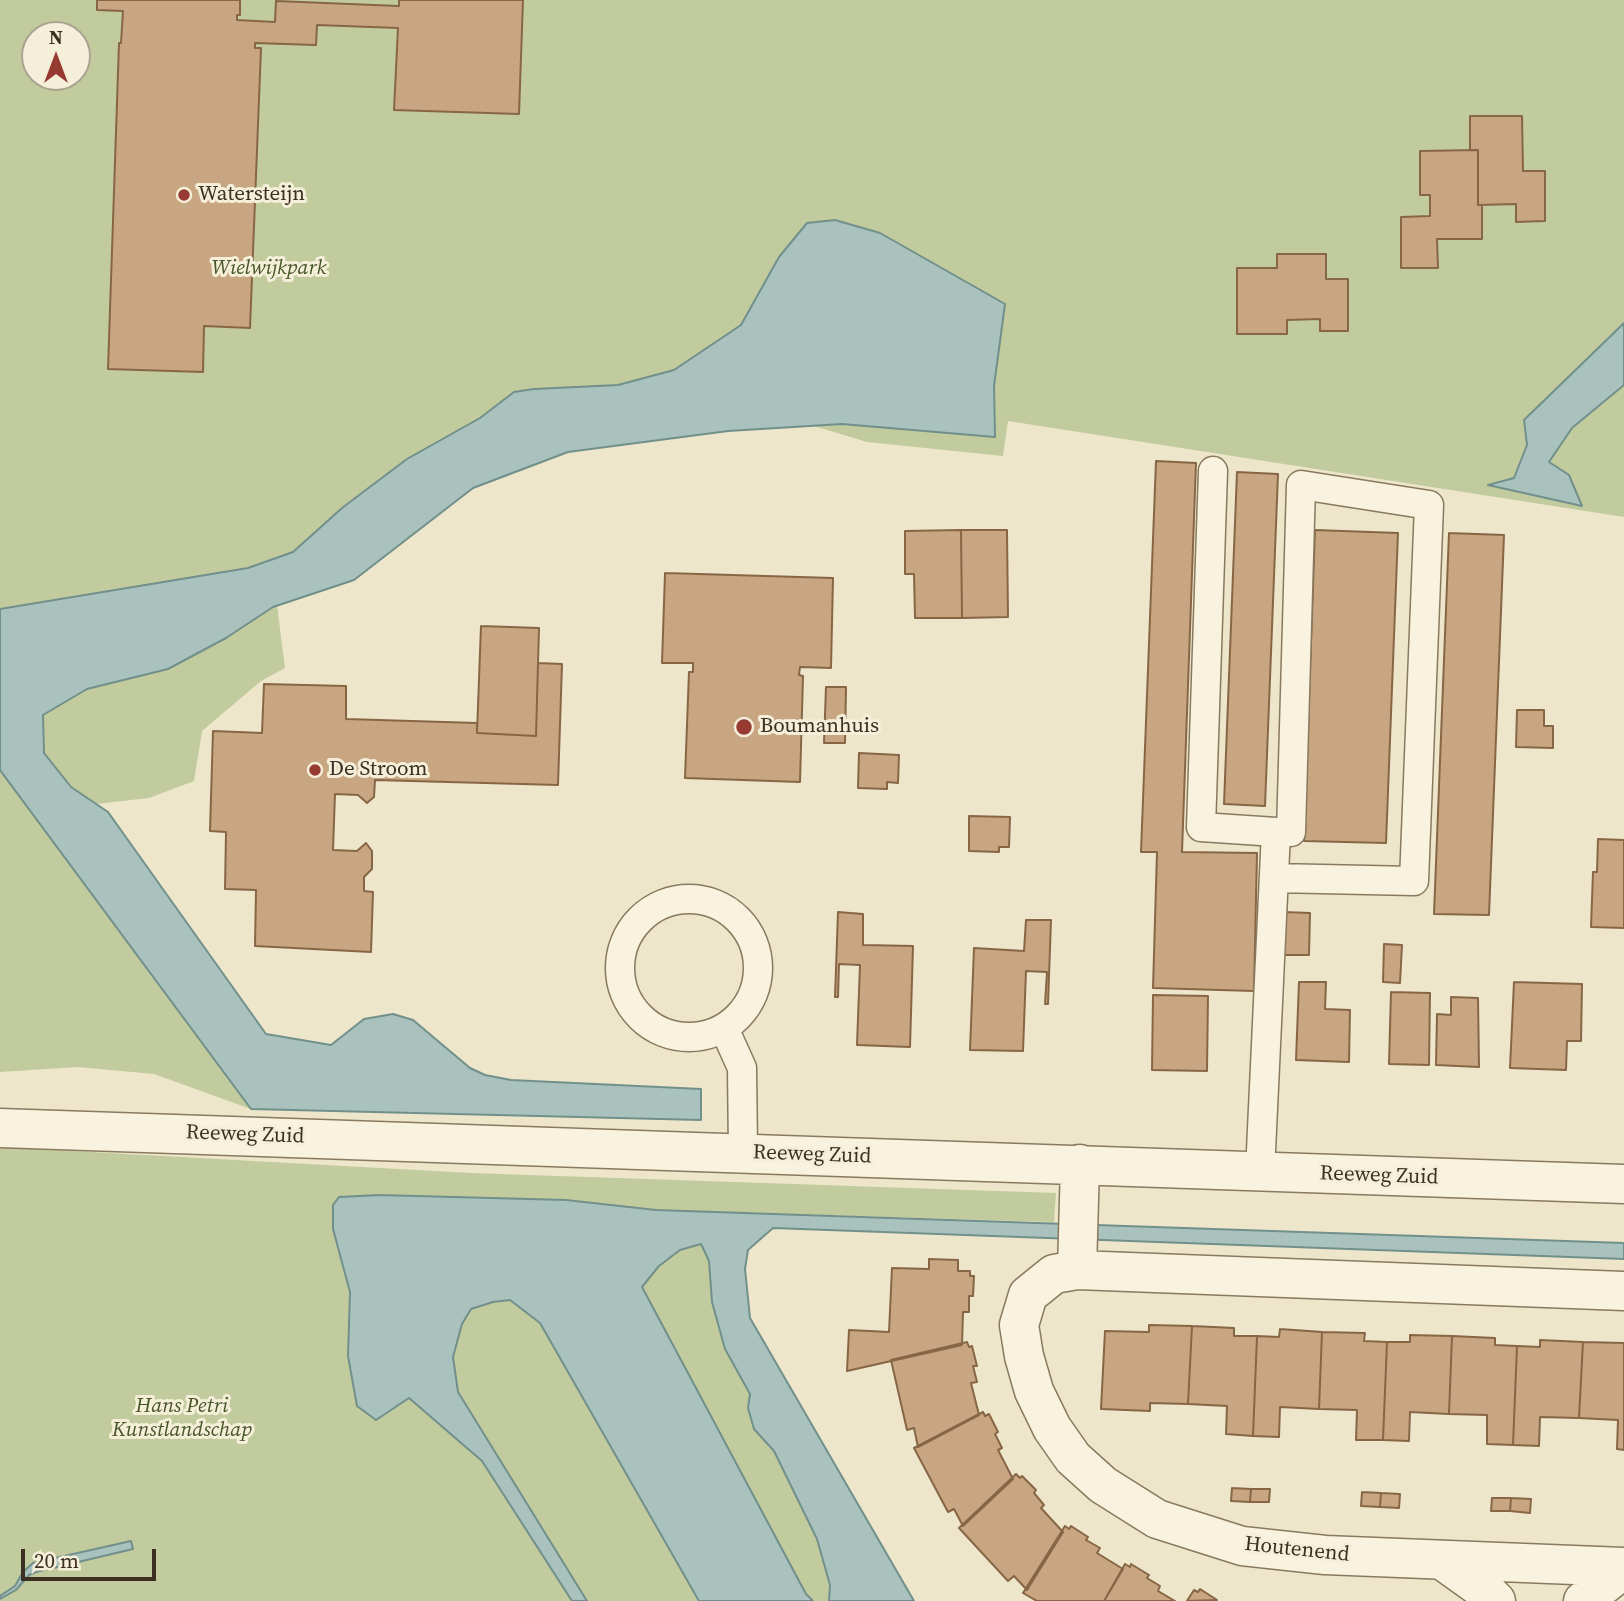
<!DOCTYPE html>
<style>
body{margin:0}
#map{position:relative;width:1624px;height:1601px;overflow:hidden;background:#ede6ca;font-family:"Source Serif 4",serif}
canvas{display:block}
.north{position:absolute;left:21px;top:21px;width:70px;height:70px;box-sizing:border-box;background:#f5efda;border:2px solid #aba390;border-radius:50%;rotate:0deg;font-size:19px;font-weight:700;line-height:28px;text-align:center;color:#3b3022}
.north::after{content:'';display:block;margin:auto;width:24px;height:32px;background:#963a32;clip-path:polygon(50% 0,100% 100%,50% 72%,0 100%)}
.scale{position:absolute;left:21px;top:1549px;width:135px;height:32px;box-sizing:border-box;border:4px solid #3b3022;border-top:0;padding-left:9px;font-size:21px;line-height:24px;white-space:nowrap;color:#3b3022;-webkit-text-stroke:5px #f5efda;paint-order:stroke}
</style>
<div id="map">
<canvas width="1624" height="1601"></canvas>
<div class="north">N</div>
<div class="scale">20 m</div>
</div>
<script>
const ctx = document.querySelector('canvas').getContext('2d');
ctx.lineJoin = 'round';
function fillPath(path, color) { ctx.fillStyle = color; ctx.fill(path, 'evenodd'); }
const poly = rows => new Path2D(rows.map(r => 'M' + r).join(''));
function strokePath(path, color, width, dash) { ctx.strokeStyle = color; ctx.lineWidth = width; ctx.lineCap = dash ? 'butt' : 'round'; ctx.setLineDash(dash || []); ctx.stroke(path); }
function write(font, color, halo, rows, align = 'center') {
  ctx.font = font + ' "Source Serif 4",serif'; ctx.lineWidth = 6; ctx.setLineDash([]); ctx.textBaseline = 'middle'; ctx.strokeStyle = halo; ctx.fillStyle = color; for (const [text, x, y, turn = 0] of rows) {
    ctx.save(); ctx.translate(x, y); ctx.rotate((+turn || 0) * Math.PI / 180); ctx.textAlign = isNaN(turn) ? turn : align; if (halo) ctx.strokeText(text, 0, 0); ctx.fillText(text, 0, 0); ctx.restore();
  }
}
fillPath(poly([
 [0,0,1624,0,1624,517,1008,421,1003,456,867,442,814,426,842,424,688,371,87,650,0,634],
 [35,35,77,35,77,77,35,77],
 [277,605,285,668,261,681,202,731,194,781,149,798,96,804,71,787,44,753,43,715,87,689,168,669],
 [0,770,251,1109,154,1074,78,1067,0,1072],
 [0,1147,471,1173,1056,1193,1054,1222,656,1210,566,1200,379,1195,339,1197,333,1229,350,1292,349,1333,492,1462,518,1518,572,1601,0,1601],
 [701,1244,709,1261,712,1302,725,1349,750,1394,748,1408,754,1429,774,1451,817,1539,830,1585,831,1599,829,1601,813,1601,806,1594,642,1287,659,1266,680,1250],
 [510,1300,540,1323,699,1601,587,1601,458,1392,453,1357,462,1324,471,1309,493,1302]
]), '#c2cb9e');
const water = poly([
 [835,220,880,233,1005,304,994,386,995,437,842,424,728,431,568,452,473,488,354,580,273,607,226,638,168,669,87,689,43,715,44,753,71,787,108,812,266,1034,331,1045,364,1019,393,1014,413,1020,470,1068,485,1075,511,1080,701,1089,701,1120,251,1109,0,770,0,609,248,568,293,552,342,508,407,459,480,418,514,392,534,389,618,385,674,370,741,325,779,257,807,223,835,220],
 [1624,323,1624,385,1572,428,1549,462,1569,475,1582,506,1488,485,1514,478,1527,445,1524,420,1624,323],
 [379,1195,566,1200,656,1210,1624,1243,1624,1259,773,1228,748,1250,745,1269,750,1318,914,1601,829,1601,830,1585,817,1539,774,1451,754,1429,748,1408,750,1394,725,1349,712,1302,709,1261,701,1244,680,1250,659,1266,642,1287,806,1594,813,1601,699,1601,540,1323,510,1300,493,1302,471,1309,462,1324,453,1357,458,1392,587,1601,572,1601,482,1461,409,1398,376,1420,357,1406,348,1356,350,1292,333,1229,333,1205,339,1197,379,1195],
 [131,1541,133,1549,36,1572,29,1575,16,1590,0,1599,0,1596,15,1586,23,1572,33,1563,131,1541]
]);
fillPath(water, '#aac2bd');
strokePath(water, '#71908b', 2);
const building = poly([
 [97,0,240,0,240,15,237,15,237,20,275,22,276,1,399,6,399,0,523,0,519,114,394,110,398,28,317,25,316,45,255,43,255,48,261,48,250,328,204,326,203,372,108,369,119,43,121,43,123,11,97,10,97,0],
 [1470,116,1522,116,1523,171,1545,171,1545,221,1516,222,1516,204,1478,205,1478,150,1470,150,1470,116],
 [1478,150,1478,205,1482,205,1482,239,1437,239,1438,268,1401,268,1401,217,1430,216,1430,195,1420,195,1420,151,1478,150],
 [1277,254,1326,254,1326,279,1348,279,1348,331,1320,331,1320,319,1287,320,1287,334,1237,334,1237,268,1277,268,1277,254],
 [1156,461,1196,463,1182,852,1257,853,1254,991,1153,988,1157,852,1141,852,1156,461],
 [1237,472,1278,474,1265,806,1224,804,1237,472],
 [961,530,1007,530,1008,617,962,618,961,530],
 [961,530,962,618,915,618,914,574,905,574,905,531,961,530],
 [1315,530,1398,533,1386,843,1304,841,1315,530],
 [1449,533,1504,535,1489,915,1434,914,1449,533],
 [665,573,833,578,831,668,800,667,799,675,803,676,800,782,685,778,689,672,693,672,693,663,662,663,665,573],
 [481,626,539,628,536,736,477,733,481,626],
 [538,663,562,664,558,785,375,780,374,797,367,803,358,795,335,794,333,850,357,851,366,843,372,851,372,869,364,877,364,891,373,892,371,952,255,946,256,890,225,889,226,832,210,831,213,731,262,733,264,684,346,686,346,719,477,723,477,733,536,736,538,663],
 [826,687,846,687,845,743,824,743,826,687],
 [1517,710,1544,710,1544,726,1553,726,1553,748,1516,747,1517,710],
 [859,753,899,755,898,783,887,782,887,789,858,788,859,753],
 [969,816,1010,817,1009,847,999,847,999,852,969,851,969,816],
 [1598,839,1624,840,1624,928,1591,927,1593,872,1597,872,1598,839],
 [838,912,863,914,863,945,913,946,910,1047,857,1045,860,965,839,964,838,997,835,997,838,912],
 [1284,912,1310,913,1309,955,1283,955,1284,912],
 [1026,920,1051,920,1048,1004,1045,1004,1047,972,1026,971,1023,1051,970,1050,974,948,1024,951,1026,920],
 [1384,944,1402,945,1400,983,1383,982,1384,944],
 [1299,982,1326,982,1325,1009,1350,1010,1349,1062,1296,1060,1299,982],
 [1514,982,1582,984,1581,1041,1567,1041,1566,1070,1510,1068,1514,982],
 [1391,992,1430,993,1429,1065,1389,1064,1391,992],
 [1153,995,1208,996,1207,1071,1152,1070,1153,995],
 [1451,997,1478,998,1479,1067,1436,1065,1437,1014,1451,1015,1451,997],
 [929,1259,958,1260,958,1271,970,1271,970,1276,974,1276,973,1296,969,1296,969,1312,963,1312,962,1345,847,1371,849,1330,889,1332,892,1268,929,1269,929,1259],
 [1149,1325,1192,1326,1188,1404,1150,1403,1150,1411,1101,1409,1105,1331,1149,1332,1149,1325],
 [1192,1326,1234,1328,1234,1336,1257,1336,1253,1436,1226,1434,1227,1406,1188,1404,1192,1326],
 [1280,1329,1322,1332,1319,1409,1280,1407,1279,1437,1253,1436,1257,1336,1279,1337,1280,1329],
 [1322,1332,1365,1333,1364,1341,1387,1342,1383,1440,1356,1440,1357,1410,1319,1409,1322,1332],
 [1410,1335,1452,1336,1449,1414,1410,1412,1409,1441,1383,1440,1387,1342,1410,1342,1410,1335],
 [1452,1336,1495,1338,1495,1345,1517,1346,1513,1445,1487,1444,1487,1415,1449,1414,1452,1336],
 [1540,1340,1583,1342,1579,1418,1540,1417,1539,1446,1513,1445,1517,1346,1540,1347,1540,1340],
 [967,1342,969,1347,972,1346,977,1366,973,1366,977,1382,971,1383,979,1415,918,1447,914,1428,907,1430,891,1360,967,1342],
 [1583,1342,1624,1343,1624,1450,1617,1449,1618,1420,1579,1418,1583,1342],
 [983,1412,985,1416,989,1414,998,1432,995,1434,1002,1448,998,1450,1013,1479,963,1526,954,1509,948,1512,914,1448,983,1412],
 [1016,1474,1020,1478,1022,1476,1036,1490,1034,1493,1044,1505,1041,1508,1063,1532,1027,1590,1014,1576,1008,1581,959,1528,1016,1474],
 [1232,1488,1251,1489,1250,1502,1231,1501,1232,1488],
 [1251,1489,1270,1489,1269,1502,1250,1502,1251,1489],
 [1362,1492,1381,1493,1380,1507,1361,1506,1362,1492],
 [1381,1493,1400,1494,1399,1508,1380,1507,1381,1493],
 [1492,1498,1511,1498,1510,1511,1491,1511,1492,1498],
 [1511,1498,1531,1499,1530,1513,1510,1511,1511,1498],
 [1065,1526,1069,1529,1071,1526,1088,1537,1086,1540,1100,1548,1097,1553,1123,1569,1104,1601,1037,1601,1023,1593,1065,1526],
 [1125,1564,1130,1567,1131,1564,1149,1575,1147,1578,1160,1586,1158,1591,1175,1601,1104,1601,1125,1564],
 [1200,1589,1217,1600,1187,1601,1194,1590,1198,1592,1200,1589]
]);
fillPath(building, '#c9a682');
strokePath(building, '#876646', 2);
const lane = poly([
 [1213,471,1201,827,1276,832],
 '620 968a69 69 0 1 1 138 0a69 69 0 1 1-138 0Z',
 [724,1028,742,1068,743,1152],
 [1260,1172,1276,832,1291,832,1301,485,1429,505,1414,881,1274,878]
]);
const street = poly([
 [0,1128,1624,1184],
 [1077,1270,1080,1164],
 [1624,1291,1077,1270,1054,1274,1028,1295,1019,1325,1024,1356,1034,1391,1052,1428,1073,1458,1103,1485,1157,1519,1242,1546,1325,1555,1624,1567],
 [1442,1560,1488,1593,1496,1601],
 [1583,1601,1624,1569]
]);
strokePath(lane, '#89795f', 31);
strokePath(street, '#89795f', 41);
strokePath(lane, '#f8f2de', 28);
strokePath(street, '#f8f2de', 38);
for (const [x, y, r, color] of [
 [184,195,7,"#963a32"],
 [744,727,9,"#963a32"],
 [315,770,7,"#963a32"]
]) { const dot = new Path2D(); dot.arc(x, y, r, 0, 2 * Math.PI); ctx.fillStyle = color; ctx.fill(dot); strokePath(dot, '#f5efda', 2.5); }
write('21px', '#3b3022', '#f5efda', [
 ["Watersteijn",198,195],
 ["Boumanhuis",760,727],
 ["De Stroom",329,770]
], 'left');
write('italic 21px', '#475629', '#f5efda', [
 ["Wielwijkpark",269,269],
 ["Hans Petri",182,1407],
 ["Kunstlandschap",182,1431]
]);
write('21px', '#3b3022', '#f5efda', [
 ["Reeweg Zuid",245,1135,2],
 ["Reeweg Zuid",812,1155,2],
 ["Reeweg Zuid",1379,1176,2],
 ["Houtenend",1297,1550,6]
]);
</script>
